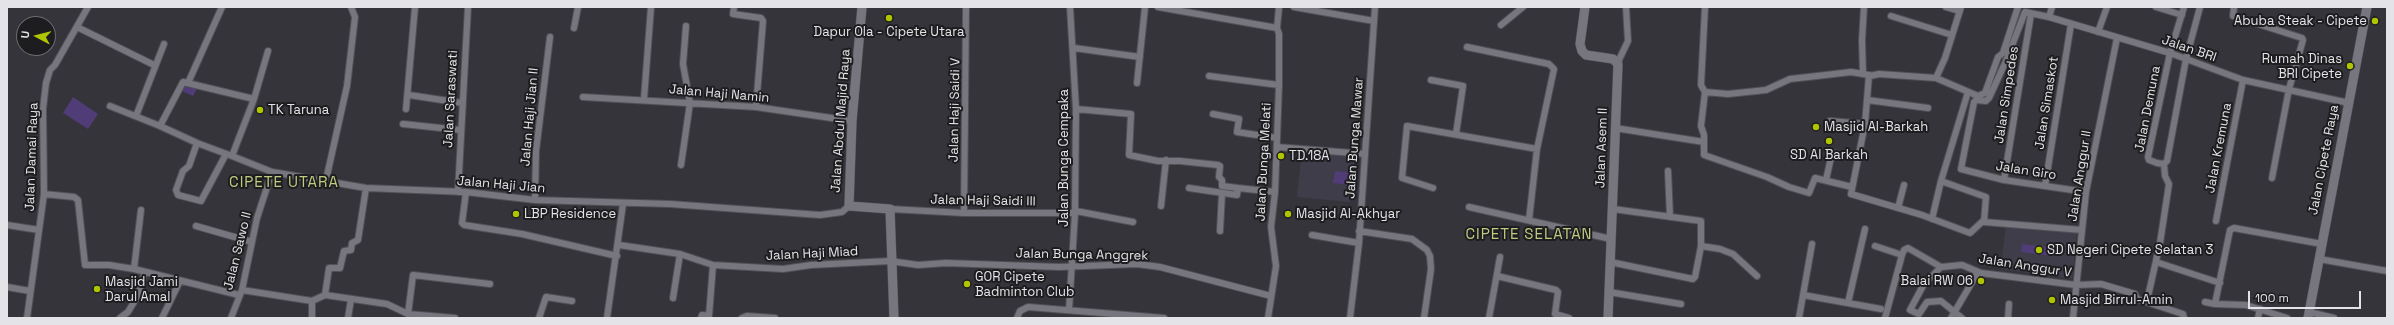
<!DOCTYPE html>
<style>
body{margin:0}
#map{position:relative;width:2394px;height:325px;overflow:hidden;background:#36343b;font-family:"Space Grotesk",sans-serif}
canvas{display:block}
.frame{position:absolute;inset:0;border:8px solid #e4e3e7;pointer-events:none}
.north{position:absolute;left:16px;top:16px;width:40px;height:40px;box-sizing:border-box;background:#1d1d20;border:1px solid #6d6c70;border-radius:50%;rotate:277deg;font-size:11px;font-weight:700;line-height:16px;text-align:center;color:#e4e3e7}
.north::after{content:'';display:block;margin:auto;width:14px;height:18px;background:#b0c501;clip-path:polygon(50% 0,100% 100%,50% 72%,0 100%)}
.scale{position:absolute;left:2248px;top:291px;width:113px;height:18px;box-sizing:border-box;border:2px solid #e4e3e7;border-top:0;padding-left:5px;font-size:12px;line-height:14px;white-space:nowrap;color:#e4e3e7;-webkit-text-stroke:3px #1d1d20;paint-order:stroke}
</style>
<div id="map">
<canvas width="2394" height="325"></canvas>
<div class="frame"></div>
<div class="north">U</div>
<div class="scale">100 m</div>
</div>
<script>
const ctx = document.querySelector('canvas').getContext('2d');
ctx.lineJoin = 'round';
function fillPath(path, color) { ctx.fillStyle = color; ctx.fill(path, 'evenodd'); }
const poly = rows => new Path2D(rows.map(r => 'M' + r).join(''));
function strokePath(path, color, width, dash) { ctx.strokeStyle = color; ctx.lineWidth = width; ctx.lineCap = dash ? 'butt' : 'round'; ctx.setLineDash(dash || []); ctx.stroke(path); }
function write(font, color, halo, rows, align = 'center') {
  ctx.font = font + ' "Space Grotesk",sans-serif'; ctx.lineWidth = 4; ctx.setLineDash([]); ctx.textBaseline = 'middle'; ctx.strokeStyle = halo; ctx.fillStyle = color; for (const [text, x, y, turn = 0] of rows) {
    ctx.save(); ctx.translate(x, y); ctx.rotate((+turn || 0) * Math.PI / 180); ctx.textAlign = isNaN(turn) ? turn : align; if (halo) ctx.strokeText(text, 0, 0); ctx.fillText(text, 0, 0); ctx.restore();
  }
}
fillPath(poly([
 [1302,151,1355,156,1350,202,1297,197],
 [2006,224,2077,232,2072,279,2001,269]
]), '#403d4a');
fillPath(poly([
 [185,83,197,88,193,96,182,91],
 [73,97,98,114,88,129,63,113],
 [1335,171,1351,173,1350,185,1333,183],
 [2022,244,2055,248,2054,256,2021,252]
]), '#503c77');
const street = poly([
 [734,7,733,14,761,18,763,21,756,107],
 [1158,7,1277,28],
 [1294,7,1374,21],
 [1705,7,1701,85,1705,92],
 [1946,7,1960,11],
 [1961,7,1945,58,1936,78,1978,96,1985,93,1998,57,2003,53,2018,7],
 [2156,7,2182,15],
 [2184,7,2170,53,2148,157,2149,160,2157,163,2164,164,2167,161,2186,59,2200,7],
 [2234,7,2233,16,2302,38,2303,40,2289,89,2272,178],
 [1891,16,1952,35],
 [2049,17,2052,7],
 [1501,25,1523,7],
 [77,27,154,65],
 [574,28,578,7],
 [2098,32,2107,7],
 [1467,47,1549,64,1554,69,1537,149,1529,220],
 [1074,48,1140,57],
 [268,51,254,99,232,156,272,172],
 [1618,62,1628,41,1626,7],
 [1863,74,1862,40,1864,7],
 [1209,76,1279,85],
 [1870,76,1879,74,1936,78],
 [1431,80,1463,86,1456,134],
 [188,83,222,7],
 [1137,83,1145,7],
 [1705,92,1728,94,1766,90,1790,79,1817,76,1851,72,1869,75,1865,124,1851,194,1922,215,1970,233,1983,221],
 [1705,92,1701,126,1704,135,1704,155,1767,177,1789,187,1809,193,1815,178,1852,187],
 [1968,92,1941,181,1986,197,1984,222,2082,230],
 [409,95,462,103],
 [583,97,756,107,852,121],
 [644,99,651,7],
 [1867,100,1928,108],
 [110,106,160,126],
 [406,109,415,7],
 [1076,109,1131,114,1129,155,1158,161,1180,161,1218,165,1220,166,1219,177,1222,180,1222,186,1238,188],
 [1213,114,1239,119,1237,132,1277,138],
 [136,116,164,44],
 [1830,121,1865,124],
 [403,124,460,130],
 [1615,128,1704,142],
 [197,143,189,166,183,171,176,190,178,195,201,201,226,154],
 [1277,147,1365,154],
 [232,156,197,143,160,126,183,82,254,99],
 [681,165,690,103,683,64,686,26],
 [1668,171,1670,217],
 [326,180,347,86,355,17,351,7],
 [1826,180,1832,153,1858,157],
 [2004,180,2031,14],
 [2045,186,2071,24],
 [1189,188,1237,195,1238,188,1275,192],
 [1433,188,1402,178,1407,126,1537,149],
 [458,192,468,7],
 [466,192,462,223,464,225,522,234,617,256],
 [2086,192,2004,180,1961,169,1974,102,1976,100,1986,101,1989,98,2006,61,2025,12,2049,17,2170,53,2243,80,2349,103],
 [44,194,74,197,78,200,85,265,109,265,134,269,239,295],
 [535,200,536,151,550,37],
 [1161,206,1166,160],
 [1469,207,1611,239],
 [1898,208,1904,185],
 [890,209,964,213,1075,213],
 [1076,211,1133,222],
 [964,213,966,7],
 [1932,219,1941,181],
 [2216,221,2243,80],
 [7,225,39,230],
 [196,226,252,242],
 [1220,231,1222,193],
 [1359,231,1412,239,1427,250,1430,256,1431,269,1424,318],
 [1312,235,1359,243],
 [619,245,680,254,713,265,783,269,811,265,890,261,918,265,946,263,1059,267,1137,264,1160,267,1271,296],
 [1701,246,1720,249,1733,254,1757,276],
 [1875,246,1902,255],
 [2319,259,2387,271],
 [1610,262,1693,279,1695,277,1701,246,1701,221,1613,209],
 [2156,262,2220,283],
 [1941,267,1924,284,1910,310,1919,314,1927,302,1941,301,1962,318],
 [134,269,141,210],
 [1497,276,1556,290,1558,292,1555,314,1569,318],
 [7,287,30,291],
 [242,290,312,301,325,295,387,304,408,314,455,318],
 [1609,292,1681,304],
 [325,295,329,268,340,268,344,251,351,250,352,243,358,240,366,188],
 [1803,295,1881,309],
 [673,298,680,254],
 [2147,301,2160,243,2169,184,2165,176,2164,164],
 [2205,302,2215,304],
 [1848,303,1865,229],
 [1069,310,1075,213,1076,109,1070,7],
 [2309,312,2334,318],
 [408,314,413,275,490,284],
 [27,318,44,194,43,109,46,83,50,70,55,65,88,7],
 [120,318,128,312,137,297,145,272],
 [162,318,180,281],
 [231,318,242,290,257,218,272,172,366,188,466,192,535,200,670,204,820,215,842,212,849,206],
 [312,318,312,301],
 [348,318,351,299],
 [539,318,546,297,572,301],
 [607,318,623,204],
 [701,318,702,315,709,316,713,265],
 [742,318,747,316,775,318],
 [1017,318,1020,311,1028,307,1164,318],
 [1268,318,1276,266,1271,227,1275,192,1279,85,1279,34,1277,28,1279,7],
 [1350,318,1359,243,1375,7],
 [1489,318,1500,257],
 [1799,318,1812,244],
 [1885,318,1902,255,1904,250,1908,248,1941,267,1962,265,1981,273,2076,285,2101,284,2135,294,2137,299,2183,314,2184,318],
 [1951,318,1978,272],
 [2008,318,2009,304],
 [2073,318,2086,192,2117,38],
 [2258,318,2260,309],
 [2287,318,2246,305,2215,304,2230,230,2234,228,2322,244]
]);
const secondary = poly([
 [862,7,852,121,849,206,890,209,894,318],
 [1585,7,1580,44,1582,51,1586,55,1613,59,1618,64,1608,318],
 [2308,318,2367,7]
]);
strokePath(street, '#515055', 8);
strokePath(secondary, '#515055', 10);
strokePath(street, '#77757d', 6);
strokePath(secondary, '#77757d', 9);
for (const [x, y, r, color] of [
 [889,18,4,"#b0c501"],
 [2375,21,4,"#b0c501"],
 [2350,66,4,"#b0c501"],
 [260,110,4,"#b0c501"],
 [1816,127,4,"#b0c501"],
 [1829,141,4,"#b0c501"],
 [1281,156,4,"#b0c501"],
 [516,214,4,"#b0c501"],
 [1288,214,4,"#b0c501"],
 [2039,250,4,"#b0c501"],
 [1981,281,4,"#b0c501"],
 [967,284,4,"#b0c501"],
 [97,289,4,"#b0c501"],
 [2052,300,4,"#b0c501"]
]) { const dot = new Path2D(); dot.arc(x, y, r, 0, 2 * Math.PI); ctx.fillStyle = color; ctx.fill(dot); strokePath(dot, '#1d1d20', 1.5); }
write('13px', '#e4e3e7', '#1d1d20', [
 ["Abuba Steak - Cipete",2367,21,"right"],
 ["Dapur Ola - Cipete Utara",889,32,"center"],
 ["Rumah Dinas",2342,59,"right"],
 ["BRI Cipete",2342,74,"right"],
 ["TK Taruna",268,110],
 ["Masjid Al-Barkah",1824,127],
 ["SD Al Barkah",1829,155,"center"],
 ["TD.18A",1289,156],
 ["LBP Residence",524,214],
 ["Masjid Al-Akhyar",1296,214],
 ["SD Negeri Cipete Selatan 3",2047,250],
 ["GOR Cipete",975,277],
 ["Badminton Club",975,292],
 ["Balai RW 06",1973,281,"right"],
 ["Masjid Jami",105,282],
 ["Darul Amal",105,297],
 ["Masjid Birrul-Amin",2060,300]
], 'left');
write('13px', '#e4e3e7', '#1d1d20', [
 ["Jalan BRI",2189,49,19],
 ["Jalan Haji Namin",719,94,5],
 ["Jalan Simpedes",2007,95,-81],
 ["Jalan Saraswati",451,99,-87],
 ["Jalan Simaskot",2047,103,-81],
 ["Jalan Demuna",2148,109,-79],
 ["Jalan Haji Saidi V",955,110,-89],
 ["Jalan Haji Jian II",530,117,-85],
 ["Jalan Abdul Majid Raya",841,121,-86],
 ["Jalan Bunga Mawar",1355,138,-86],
 ["Jalan Asem II",1602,148,-88],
 ["Jalan Kremuna",2219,148,-79],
 ["Jalan Damai Raya",32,157,-88],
 ["Jalan Bunga Cempaka",1064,158,-90],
 ["Jalan Cipete Raya",2324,160,-79],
 ["Jalan Bunga Melati",1264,162,-87],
 ["Jalan Giro",2026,171,9],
 ["Jalan Anggur II",2080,176,-81],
 ["Jalan Haji Jian",501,185,5],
 ["Jalan Haji Saidi III",983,201,1],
 ["Jalan Sawo II",238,251,-76],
 ["Jalan Haji Miad",812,254,-3],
 ["Jalan Bunga Anggrek",1082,255,1],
 ["Jalan Anggur V",2025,266,9]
]);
ctx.letterSpacing = '1px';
write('15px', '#becc80', '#1d1d20', [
 ["CIPETE UTARA",284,183],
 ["CIPETE SELATAN",1529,235]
]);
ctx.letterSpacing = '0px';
</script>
